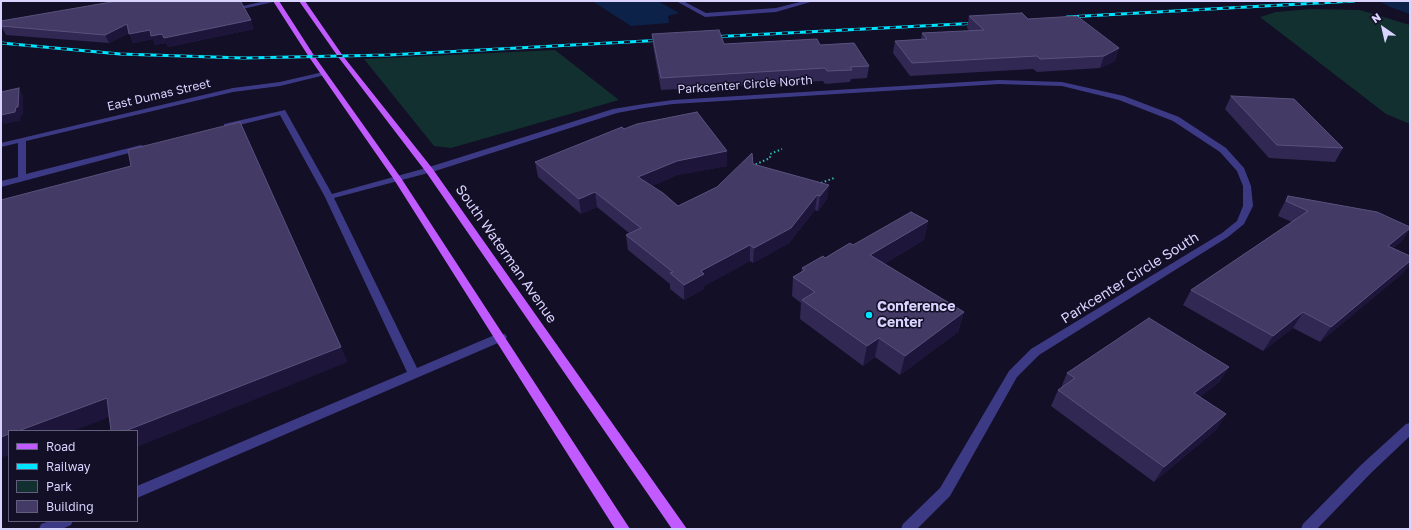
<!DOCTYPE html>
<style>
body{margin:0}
#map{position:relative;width:1411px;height:530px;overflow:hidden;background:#130f26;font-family:"Golos Text",sans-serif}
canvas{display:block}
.frame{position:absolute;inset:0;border:2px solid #d9d4ff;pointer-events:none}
.legend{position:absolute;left:8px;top:430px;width:130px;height:92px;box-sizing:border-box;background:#130f26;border:1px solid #625e7d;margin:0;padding:5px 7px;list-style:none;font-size:12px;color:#d9d4ff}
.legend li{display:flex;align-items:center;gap:8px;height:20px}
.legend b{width:20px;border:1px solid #625e7d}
.north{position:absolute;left:1363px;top:8px;width:40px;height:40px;-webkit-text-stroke:3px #130f26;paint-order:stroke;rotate:326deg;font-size:11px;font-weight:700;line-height:16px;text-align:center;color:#d9d4ff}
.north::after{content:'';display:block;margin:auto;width:14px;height:18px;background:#d9d4ff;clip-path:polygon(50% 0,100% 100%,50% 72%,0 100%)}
</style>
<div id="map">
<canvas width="1411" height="530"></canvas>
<div class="frame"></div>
<ul class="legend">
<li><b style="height:5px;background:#c25bff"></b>Road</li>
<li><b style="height:5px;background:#00e5ff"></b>Railway</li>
<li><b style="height:11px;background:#12302f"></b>Park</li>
<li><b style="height:11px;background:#433a66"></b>Building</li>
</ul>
<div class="north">N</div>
</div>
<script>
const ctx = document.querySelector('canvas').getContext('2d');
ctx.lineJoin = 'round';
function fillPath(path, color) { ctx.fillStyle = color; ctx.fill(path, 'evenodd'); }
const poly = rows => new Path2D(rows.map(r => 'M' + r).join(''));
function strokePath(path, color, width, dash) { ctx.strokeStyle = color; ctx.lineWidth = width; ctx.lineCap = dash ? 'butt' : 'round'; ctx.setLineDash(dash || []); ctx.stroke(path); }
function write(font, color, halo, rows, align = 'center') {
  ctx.font = font + ' "Golos Text",sans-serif'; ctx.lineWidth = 3; ctx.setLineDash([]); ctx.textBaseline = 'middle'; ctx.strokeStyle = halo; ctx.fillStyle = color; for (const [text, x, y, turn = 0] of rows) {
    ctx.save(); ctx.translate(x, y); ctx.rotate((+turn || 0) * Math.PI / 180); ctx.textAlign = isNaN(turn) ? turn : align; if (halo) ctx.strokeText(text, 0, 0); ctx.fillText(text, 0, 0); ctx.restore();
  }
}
fillPath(poly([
 [1311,9,1360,10,1410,25,1410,124,1386,114,1260,17,1276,12],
 [555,50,619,100,451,148,434,146,364,59]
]), '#12302f');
fillPath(poly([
 [592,1,658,1,679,13,668,16,669,23,631,26],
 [1379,1,1410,1,1410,14,1390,7]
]), '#0c2248');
strokePath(poly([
 [752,166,770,158,770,154,782,149],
 [821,183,834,178]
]), '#2fb8b0', 2, [1.5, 2.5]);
fillPath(poly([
 [265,1,278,1,242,9,239,7,265,1],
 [676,1,683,1,706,13,776,8,804,1,814,1,776,12,705,17,676,1],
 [323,72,325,73,325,75,280,86,233,92,26,141,26,174,141,145,145,147,144,149,1,187,1,181,18,177,18,143,1,147,1,143,233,88,280,82,323,72],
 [999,80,1062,82,1124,96,1179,117,1226,148,1244,168,1251,186,1253,206,1244,224,1228,237,1039,355,1017,377,950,496,917,529,901,529,903,524,940,488,1009,371,1031,349,1222,233,1237,221,1243,206,1243,186,1237,171,1220,152,1173,121,1119,100,1062,86,999,84,673,104,644,108,617,113,432,172,334,198,417,368,497,334,505,334,507,337,505,340,137,498,137,486,407,372,325,197,280,115,227,128,224,128,224,124,285,110,332,194,426,168,613,109,644,104,673,100,999,80],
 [1410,423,1410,436,1371,473,1317,529,1301,529,1303,524,1361,465,1406,424,1410,423],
 [50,521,73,521,71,525,62,529,39,529,41,524,50,521]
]), '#3d3a85');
fillPath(poly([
 [273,1,279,1,315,57,401,178,630,529,615,529,393,178,309,57,273,1],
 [299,1,305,1,343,56,432,168,687,529,672,529,426,172,339,58,299,1]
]), '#c25bff');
const rail = poly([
 [1067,17,1354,1],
 [710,37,979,23],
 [1,43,120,54,244,58,389,55,664,40]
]);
strokePath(rail, '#00e5ff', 3);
strokePath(rail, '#130f26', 2, [6]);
fillPath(poly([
 [969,16,1028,19,1119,48,1115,61,1100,68,1037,72,1033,69,910,76,893,53,895,41,921,39,922,33,970,31,967,28],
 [1,26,254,29,168,47,166,43,155,45,153,39,133,43,129,33,109,43,6,35],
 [652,34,724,44,820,45,869,66,867,78,851,79,850,82,825,84,823,81,661,90,653,46],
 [1231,96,1343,148,1335,162,1269,158,1225,109],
 [624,129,727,166,677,175,652,186,678,206,717,187,753,164,829,185,827,199,818,211,815,210,789,243,753,263,750,261,704,286,704,289,684,300,670,289,670,284,628,250,626,235,629,233,597,207,581,214,538,177,535,162],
 [1288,196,1410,227,1410,229,1401,242,1393,248,1410,256,1410,264,1403,273,1320,342,1293,328,1263,351,1183,305,1191,290,1292,222,1278,216,1280,211],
 [928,221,924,240,884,264,964,312,958,332,900,375,875,357,863,366,800,319,801,303,792,296,793,277,801,272,802,268,825,258],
 [1229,367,1219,382,1200,397,1226,414,1216,430,1154,482,1051,406,1058,390,1061,388,1067,373]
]), '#312854');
fillPath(poly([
 [251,20,254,29,168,47,166,43,155,45,153,39,133,43,129,34,150,30,162,34],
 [127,24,131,32,109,43,105,35],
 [1119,48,1115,61,1100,68,1104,56],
 [19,88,23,96,23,115,21,115,20,121,4,124,1,120,1,115],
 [727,151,727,166,677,175,639,192,638,177,677,161],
 [829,185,827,199,818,211,820,196],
 [595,192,597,207,581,214,579,199],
 [817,195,815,210,789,243,753,263,754,248],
 [928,221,924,240,867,274,870,255],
 [1410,228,1401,242,1377,261,1388,246],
 [750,245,750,261,704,286,704,289,684,300,684,285,701,271],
 [1410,261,1410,264,1403,273,1320,342,1331,327],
 [964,312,958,332,900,375,905,356],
 [1303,312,1293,328,1263,351,1273,336],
 [879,338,875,357,863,366,867,346],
 [341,347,348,362,137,447,137,431,125,431],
 [1229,367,1219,382,1185,409,1194,393],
 [107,398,118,414,73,431,18,431],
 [1226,414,1216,430,1154,482,1164,467],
 [9,434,9,455,1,458,1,437]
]), '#1d163a');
const building = poly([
 [117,1,239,1,241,2,251,20,164,38,162,34,151,36,150,30,129,34,127,24,105,35,1,26,1,21,117,1],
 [1022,13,1028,19,1077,16,1119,48,1104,56,1040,59,1037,56,912,63,895,41,927,39,922,33,984,30,969,16,1022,13],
 [719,30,724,44,817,39,820,45,854,43,869,66,850,67,852,70,827,71,825,68,661,78,652,34,719,30],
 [19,88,18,107,16,107,15,112,1,115,1,92,19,88],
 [1231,96,1294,99,1343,148,1277,145,1231,96],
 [697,112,727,151,677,161,638,177,663,193,678,206,717,187,752,153,753,164,829,185,820,196,817,195,791,228,754,248,750,245,701,271,704,274,684,285,670,273,673,272,626,235,641,228,595,192,579,199,535,162,622,127,624,129,637,124,697,112],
 [240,122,341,347,125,431,111,431,107,398,18,431,9,431,9,434,1,437,1,200,131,166,128,150,240,122],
 [1288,196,1377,212,1410,227,1410,228,1388,246,1410,256,1410,261,1331,327,1303,312,1273,336,1191,290,1308,211,1286,201,1288,196],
 [911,212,928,221,870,255,964,312,905,356,879,338,867,346,802,300,815,292,793,277,805,270,802,268,823,256,825,258,850,243,853,245,911,212],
 [1149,318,1229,367,1194,393,1226,414,1164,467,1058,390,1075,378,1067,373,1149,318]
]);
fillPath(building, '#433a66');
strokePath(building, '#5a527e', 1);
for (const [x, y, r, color] of [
 [869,315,4,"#00e5ff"]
]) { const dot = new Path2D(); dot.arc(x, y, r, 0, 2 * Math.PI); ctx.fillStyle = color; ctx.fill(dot); strokePath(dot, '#130f26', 1.5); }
write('12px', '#d9d4ff', '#130f26', [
 ["Parkcenter Circle North",745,85,-4],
 ["East Dumas Street",159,95,-13]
]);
write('14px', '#d9d4ff', '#130f26', [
 ["South Waterman Avenue",506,254,55],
 ["Parkcenter Circle South",1130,278,-32]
]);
write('bold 14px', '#d9d4ff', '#130f26', [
 ["Conference",877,307],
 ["Center",877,323]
], 'left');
</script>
